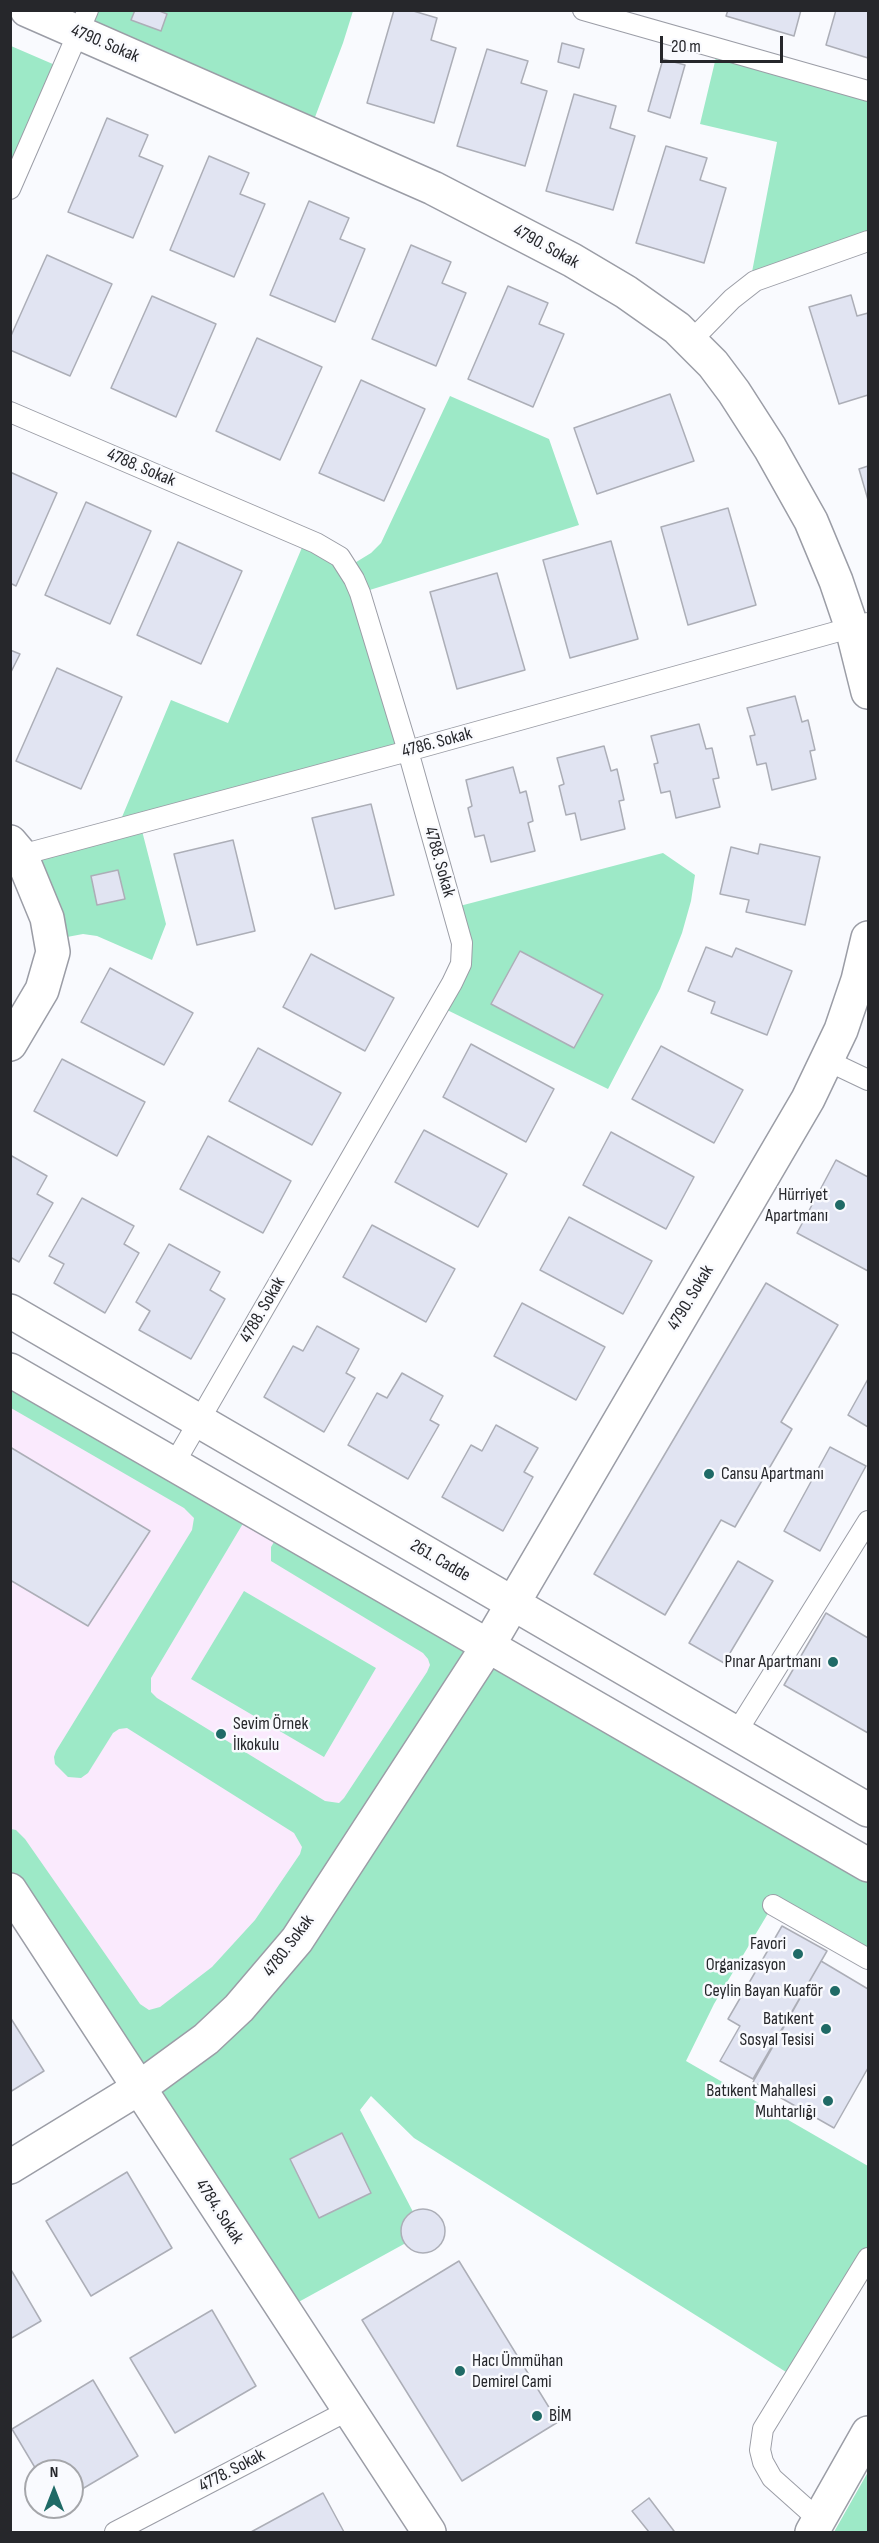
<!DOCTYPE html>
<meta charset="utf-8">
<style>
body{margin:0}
#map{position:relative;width:879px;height:2543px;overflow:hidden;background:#f9fafe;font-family:"Sofia Sans Condensed",sans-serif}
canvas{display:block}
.frame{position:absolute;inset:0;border:12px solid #26272b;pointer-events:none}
.north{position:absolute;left:24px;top:2459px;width:60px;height:60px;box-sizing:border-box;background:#f9fafe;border:2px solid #a5a6aa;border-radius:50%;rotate:0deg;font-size:16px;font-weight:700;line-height:24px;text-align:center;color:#26272b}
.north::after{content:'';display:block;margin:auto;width:21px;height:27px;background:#1f6a66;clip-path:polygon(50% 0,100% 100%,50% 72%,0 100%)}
.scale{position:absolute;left:660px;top:36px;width:123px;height:27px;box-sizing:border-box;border:3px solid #26272b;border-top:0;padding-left:8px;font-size:18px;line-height:21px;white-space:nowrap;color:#26272b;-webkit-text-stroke:4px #f9fafe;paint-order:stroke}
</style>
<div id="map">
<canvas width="879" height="2543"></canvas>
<div class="frame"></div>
<div class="north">N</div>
<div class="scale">20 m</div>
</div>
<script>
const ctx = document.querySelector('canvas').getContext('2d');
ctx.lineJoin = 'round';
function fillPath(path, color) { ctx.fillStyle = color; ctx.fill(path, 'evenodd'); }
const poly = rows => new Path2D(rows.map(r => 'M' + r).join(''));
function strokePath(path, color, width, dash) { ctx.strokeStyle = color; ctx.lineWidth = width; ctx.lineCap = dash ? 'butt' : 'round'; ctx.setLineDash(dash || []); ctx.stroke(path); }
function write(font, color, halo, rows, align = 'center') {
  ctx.font = font + ' "Sofia Sans Condensed",sans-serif'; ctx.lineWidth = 5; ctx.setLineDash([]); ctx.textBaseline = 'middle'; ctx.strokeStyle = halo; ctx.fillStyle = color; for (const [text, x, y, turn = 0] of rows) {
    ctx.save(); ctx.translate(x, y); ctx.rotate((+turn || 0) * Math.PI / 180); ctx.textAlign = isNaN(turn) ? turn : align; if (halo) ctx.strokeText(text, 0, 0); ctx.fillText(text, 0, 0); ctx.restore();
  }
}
fillPath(poly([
 [11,1370,488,1646,139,2088,11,1890]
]), '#faeafd');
fillPath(poly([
 [88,11,353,11,343,43,309,133,78,32],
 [11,46,62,68,11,189],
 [718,49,868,91,868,241,752,272,777,142,700,124],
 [450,396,549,439,579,525,360,593,408,751,140,823,166,924,152,960,97,936,83,934,51,940,21,855,117,829,171,700,228,723,306,538,348,567,371,553,381,543],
 [663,853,695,875,691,901,682,933,660,989,608,1089,439,1006,459,970,452,908],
 [11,1370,251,1510,151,1678,151,1692,157,1698,325,1801,339,1803,344,1798,427,1672,430,1665,428,1659,423,1653,271,1561,271,1547,283,1527,868,1865,868,1959,773,1905,714,2004,686,2061,868,2166,868,2258,794,2377,414,2138,371,2096,360,2110,424,2233,284,2310,11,1890,11,1829,16,1830,25,1839,140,2004,149,2010,160,2007,212,1967,255,1920,300,1854,302,1847,294,1833,127,1728,119,1729,113,1733,88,1773,81,1778,68,1777,55,1764,54,1757,56,1751,192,1530,194,1518,184,1508,11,1408],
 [244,1591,376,1668,324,1757,191,1679],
 [868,2472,868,2532,834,2532]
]), '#9de9c7');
const building = poly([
 [135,10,157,10,167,14,161,31,131,20,135,10],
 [394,10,410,10,437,18,431,40,456,48,434,123,367,103,394,10],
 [728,10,801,10,794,36,726,16,728,10],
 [836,10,868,10,868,58,826,45,836,10],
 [562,43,584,49,579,68,558,62,562,43],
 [487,49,528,61,521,83,547,91,525,166,457,146,487,49],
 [663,59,685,65,670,118,648,111,663,59],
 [574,94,616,106,610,128,635,136,613,210,546,191,574,94],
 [107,118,148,135,139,156,163,166,133,238,68,212,107,118],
 [666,146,707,158,700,180,726,188,704,263,636,243,666,146],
 [209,156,249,173,240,194,265,204,234,277,170,250,209,156],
 [309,201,349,218,340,239,365,249,335,322,270,295,309,201],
 [411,245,451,262,442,283,466,293,436,366,372,339,411,245],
 [47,255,112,284,70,376,10,350,10,338,47,255],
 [508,286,548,303,539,324,564,334,533,407,468,379,508,286],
 [851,295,857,316,868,313,868,395,839,404,809,307,851,295],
 [152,296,216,324,176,417,111,388,152,296],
 [257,338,322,367,280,460,216,431,257,338],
 [361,380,425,409,384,501,319,473,361,380],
 [670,394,694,461,597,494,574,428,670,394],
 [868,466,868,500,859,469,868,466],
 [10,472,57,493,16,586,10,583,10,472],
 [86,502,151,531,110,624,45,595,86,502],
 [728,508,756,605,688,625,661,527,728,508],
 [611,541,638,639,570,658,543,560,611,541],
 [178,542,242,571,201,664,137,635,178,542],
 [497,573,525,670,457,689,430,592,497,573],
 [10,650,20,654,10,674,10,650],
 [57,668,122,697,81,789,16,761,57,668],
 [795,696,802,722,808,720,815,750,810,751,816,779,772,790,766,763,757,765,750,736,755,735,747,708,795,696],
 [699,724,706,749,712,748,719,778,713,779,720,807,676,818,670,791,661,793,654,764,658,763,651,736,699,724],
 [604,746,611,771,617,769,624,800,619,801,625,829,581,840,575,813,566,815,559,786,564,784,557,758,604,746],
 [513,767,520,793,526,791,533,821,528,823,535,851,491,862,484,835,475,837,468,808,472,806,466,780,513,767],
 [371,804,394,895,335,909,312,818,371,804],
 [233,840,255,931,197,945,174,854,233,840],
 [760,844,820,857,805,925,746,912,749,900,720,894,731,847,758,854,760,844],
 [118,870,125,899,97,905,91,876,118,870],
 [706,947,732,957,736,948,792,971,767,1035,711,1013,715,1002,688,991,706,947],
 [520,951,603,995,574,1048,491,1004,520,951],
 [311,954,394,998,365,1051,283,1007,311,954],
 [110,968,193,1013,164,1065,81,1022,110,968],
 [471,1044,554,1089,526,1142,443,1097,471,1044],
 [661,1046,743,1090,714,1143,632,1099,661,1046],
 [258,1048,341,1093,312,1145,229,1101,258,1048],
 [62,1059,145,1102,117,1156,34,1111,62,1059],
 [424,1130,507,1174,478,1227,395,1182,424,1130],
 [611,1132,694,1177,666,1229,583,1185,611,1132],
 [208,1136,291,1181,263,1233,180,1189,208,1136],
 [10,1155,47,1176,37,1194,53,1203,19,1262,10,1257,10,1155],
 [836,1160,868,1177,868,1271,797,1233,836,1160],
 [82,1198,134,1226,124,1244,139,1253,105,1313,54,1283,64,1264,49,1256,82,1198],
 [569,1217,652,1261,623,1314,540,1270,569,1217],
 [372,1225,455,1269,426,1322,343,1277,372,1225],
 [169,1244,220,1272,210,1290,225,1299,191,1359,139,1330,150,1311,136,1302,169,1244],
 [766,1283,838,1325,781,1422,792,1429,735,1527,721,1520,665,1615,594,1574,766,1283],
 [522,1303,605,1347,576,1400,494,1356,522,1303],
 [317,1326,359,1349,346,1373,355,1378,324,1432,264,1397,293,1346,303,1351,317,1326],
 [402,1373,443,1396,430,1420,439,1425,408,1479,348,1445,377,1393,387,1398,402,1373],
 [868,1379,868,1427,848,1415,868,1379],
 [496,1425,538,1448,524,1472,533,1477,503,1531,442,1497,471,1445,482,1451,496,1425],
 [10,1447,150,1531,88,1626,10,1580,10,1447],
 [830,1447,866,1466,820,1551,784,1531,830,1447],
 [738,1561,773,1581,724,1663,689,1643,738,1561],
 [826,1613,868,1638,868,1733,784,1685,826,1613],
 [782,1926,827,1951,753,2079,720,2061,740,2026,728,2019,782,1926],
 [821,1961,868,1989,868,2068,834,2128,753,2082,821,1961],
 [10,2017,44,2071,10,2092,10,2017],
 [342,2133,371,2193,319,2218,290,2159,342,2133],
 [127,2172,172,2248,91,2296,46,2221,127,2172],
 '401 2231a22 22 0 1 1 44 0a22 22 0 1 1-44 0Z',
 [459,2261,558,2422,462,2481,362,2320,459,2261],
 [10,2268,41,2321,10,2339,10,2268],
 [212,2310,256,2386,175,2433,130,2358,212,2310],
 [93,2380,138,2456,72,2495,72,2471,37,2471,12,2429,93,2380],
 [323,2493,344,2532,251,2532,323,2493],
 [649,2498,674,2531,672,2532,649,2532,632,2511,649,2498]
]);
fillPath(building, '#e1e4f2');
strokePath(building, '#acaeb7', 1.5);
const lane = poly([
 [583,10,868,91],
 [10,189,88,10],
 [691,341,732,299,755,281,868,241],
 [10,412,316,543,340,557,354,579,360,593,408,751,462,943,461,964,452,983,174,1464],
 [21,855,408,751,868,623],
 [828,1061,868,1080],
 [736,1733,868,1521],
 [773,1905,868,1959],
 [819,2520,772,2478,763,2462,760,2450,763,2429,868,2258],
 [115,2532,349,2410]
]);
const street = poly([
 [27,10,433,188,572,260,626,292,677,328,713,364,734,392,770,448,811,521,836,581,852,628,868,692],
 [10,842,21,855,47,918,53,952,42,990,10,1044],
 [10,1311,868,1810],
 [10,1370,868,1865],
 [10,1890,429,2532],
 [10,2167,139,2088,206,2039,239,2008,297,1940,488,1646,808,1099,841,1030,858,980,868,938]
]);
const secondary = poly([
 [812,2532,868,2433]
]);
strokePath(lane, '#9b9da6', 22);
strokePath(street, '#9b9da6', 36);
strokePath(secondary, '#9b9da6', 36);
strokePath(lane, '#fff', 20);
strokePath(street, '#fff', 33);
strokePath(secondary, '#fff', 33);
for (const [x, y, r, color] of [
 [840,1205,6,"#1f6a66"],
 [709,1474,6,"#1f6a66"],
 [833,1662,6,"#1f6a66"],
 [221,1734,6,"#1f6a66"],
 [798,1954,6,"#1f6a66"],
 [835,1991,6,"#1f6a66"],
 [826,2029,6,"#1f6a66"],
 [828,2101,6,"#1f6a66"],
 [460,2371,6,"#1f6a66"],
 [537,2416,6,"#1f6a66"]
]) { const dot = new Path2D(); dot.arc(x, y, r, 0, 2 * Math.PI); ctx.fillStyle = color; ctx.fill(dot); strokePath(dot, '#f9fafe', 2); }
write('18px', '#26272b', '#f9fafe', [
 ["4790. Sokak",105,44,23],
 ["4790. Sokak",546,247,29],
 ["4788. Sokak",141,468,23],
 ["4786. Sokak",437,743,-15],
 ["4788. Sokak",439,862,74],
 ["4790. Sokak",691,1298,-59],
 ["4788. Sokak",263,1310,-60],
 ["261. Cadde",440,1561,30],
 ["4780. Sokak",289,1946,-53],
 ["4784. Sokak",219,2212,57],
 ["4778. Sokak",232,2471,-28]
]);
write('18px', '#26272b', '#f9fafe', [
 ["Hürriyet",828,1195],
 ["Apartmanı",828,1216],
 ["Cansu Apartmanı",721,1474,"left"],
 ["Pınar Apartmanı",821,1662],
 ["Sevim Örnek",233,1724,"left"],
 ["İlkokulu",233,1745,"left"],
 ["Favori",786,1944],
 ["Organizasyon",786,1965],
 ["Ceylin Bayan Kuaför",823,1991],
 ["Batıkent",814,2019],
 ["Sosyal Tesisi",814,2040],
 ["Batıkent Mahallesi",816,2091],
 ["Muhtarlığı",816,2112],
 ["Hacı Ümmühan",472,2361,"left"],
 ["Demirel Cami",472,2382,"left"],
 ["BİM",549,2416,"left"]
], 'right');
</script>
